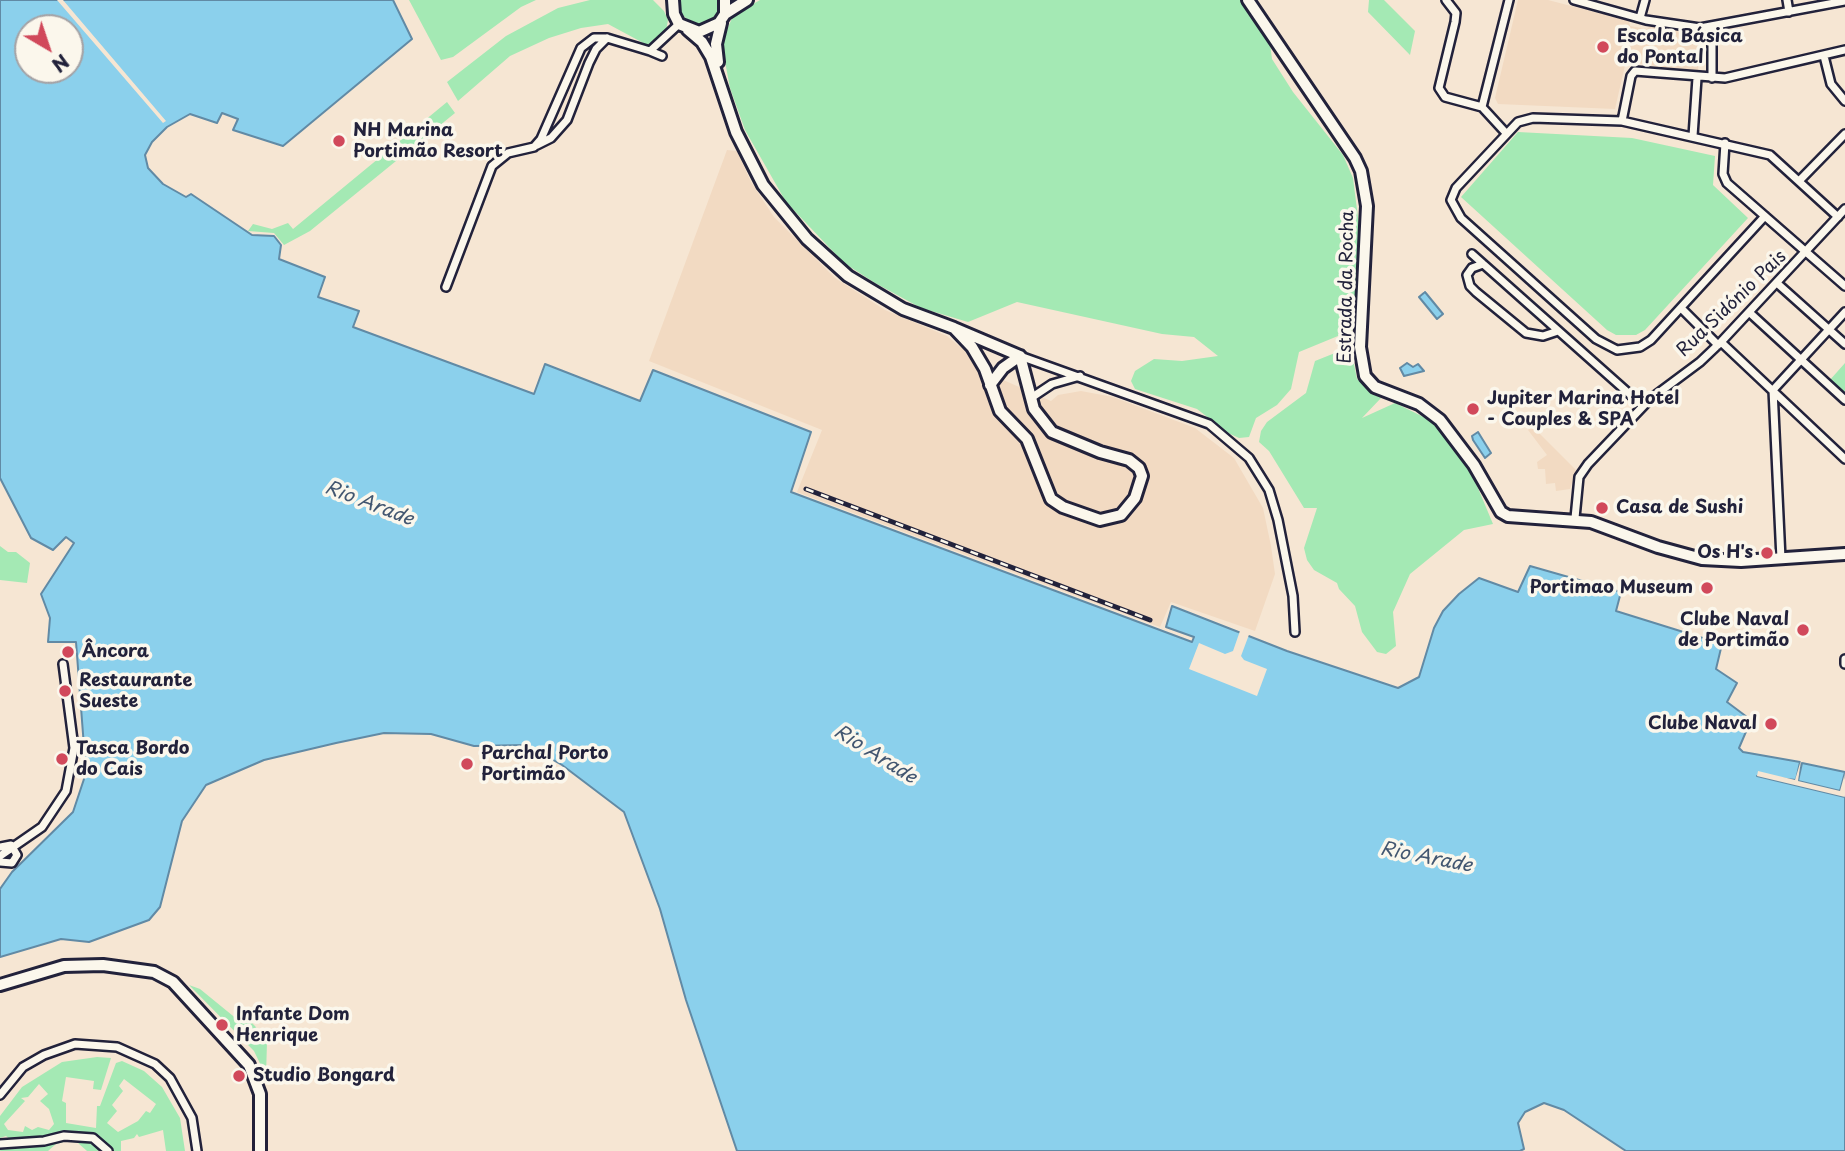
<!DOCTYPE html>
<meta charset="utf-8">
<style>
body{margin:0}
#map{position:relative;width:1845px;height:1151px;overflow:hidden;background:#f6e6d3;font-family:"Playpen Sans",sans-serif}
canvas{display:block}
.north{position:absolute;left:14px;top:14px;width:70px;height:70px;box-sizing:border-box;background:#fbf7ec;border:2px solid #a4a2a5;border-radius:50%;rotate:141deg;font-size:19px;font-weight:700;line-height:28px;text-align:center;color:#22223b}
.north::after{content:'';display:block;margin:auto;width:24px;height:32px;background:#d1495b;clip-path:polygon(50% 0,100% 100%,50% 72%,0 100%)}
</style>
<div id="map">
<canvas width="1845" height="1151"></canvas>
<div class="north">N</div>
</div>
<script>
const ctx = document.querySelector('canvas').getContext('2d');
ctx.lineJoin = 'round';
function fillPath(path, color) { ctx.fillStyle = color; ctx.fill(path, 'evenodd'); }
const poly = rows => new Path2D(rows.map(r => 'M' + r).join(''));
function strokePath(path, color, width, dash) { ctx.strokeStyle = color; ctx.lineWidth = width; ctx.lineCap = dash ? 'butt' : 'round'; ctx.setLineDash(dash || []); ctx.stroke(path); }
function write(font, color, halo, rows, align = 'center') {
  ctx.font = font + ' "Playpen Sans",sans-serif'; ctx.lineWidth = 7; ctx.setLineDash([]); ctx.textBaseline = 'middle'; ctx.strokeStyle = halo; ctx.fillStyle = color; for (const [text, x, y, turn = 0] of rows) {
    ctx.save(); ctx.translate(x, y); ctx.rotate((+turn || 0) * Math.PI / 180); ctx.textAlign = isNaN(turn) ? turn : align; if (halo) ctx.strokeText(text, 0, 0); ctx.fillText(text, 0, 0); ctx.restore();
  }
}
fillPath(poly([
 [1518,0,1548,0,1629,21,1630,26,1647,29,1650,26,1699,32,1698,73,1626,61,1615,109,1498,104,1495,98],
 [727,150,737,151,751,182,774,217,835,278,885,310,947,336,964,350,976,368,1051,401,1058,395,1081,391,1113,397,1195,428,1234,458,1263,508,1271,546,1275,574,1255,631,1171,602,1160,627,797,492,822,430,649,361],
 [1532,426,1576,470,1570,489,1556,491,1555,483,1546,484,1545,469,1538,469,1537,462,1547,455,1528,430]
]), '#f2dac2');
fillPath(poly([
 [409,0,536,0,521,7,453,57,441,60],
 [590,0,653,0,664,11,668,20,666,31,658,39,647,45,608,24,581,28,549,38,510,56,458,101,447,82,506,36,558,8],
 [679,0,720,0,719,12,709,23,694,25,680,13],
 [760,0,1242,0,1270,44,1272,59,1293,92,1343,155,1353,178,1360,233,1355,329,1299,352,1291,389,1277,405,1256,418,1249,437,1239,438,1228,433,1197,409,1135,389,1131,381,1135,371,1154,359,1182,361,1218,356,1194,337,1162,334,1017,302,968,322,921,308,875,283,844,263,786,202,745,130,730,88,723,51,725,34,733,16],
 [1369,0,1384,0,1415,31,1410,55,1368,12],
 [447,102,455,113,310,231,284,245,274,233,248,231,253,224,272,229,288,223,293,229],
 [1518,132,1632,138,1715,156,1713,185,1748,218,1645,330,1636,335,1616,335,1607,330,1461,197],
 [1340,351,1346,352,1354,364,1357,379,1381,398,1362,418,1395,403,1438,424,1470,469,1493,524,1464,530,1410,574,1393,612,1396,646,1386,654,1377,652,1362,632,1355,606,1339,589,1337,583,1314,570,1307,560,1304,548,1317,508,1304,508,1269,451,1259,442,1261,431,1267,422,1306,393,1315,361],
 [1845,363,1845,395,1829,381],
 [0,546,8,552,16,552,30,563,27,583,0,580],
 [189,985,200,989,238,1020,243,1014,255,1026,267,1042,266,1076,254,1051],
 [97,1057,111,1058,101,1090,93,1089,94,1081,66,1077,62,1101,66,1103,66,1123,96,1128,97,1106,100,1106,116,1063,122,1061,144,1071,162,1087,180,1118,185,1151,166,1151,163,1130,139,1137,137,1134,134,1138,121,1141,121,1151,110,1151,101,1139,93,1136,12,1141,6,1136,0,1138,0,1116,22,1087,62,1062],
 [124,1079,156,1104,150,1113,146,1111,138,1121,118,1132,107,1123,117,1111,112,1105,123,1091,119,1086],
 [39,1084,48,1094,40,1101,49,1109,54,1124,49,1130,38,1127,32,1130,25,1126,23,1132,8,1130,4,1124,25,1101,21,1098,28,1097],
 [56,1139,91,1139,104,1151,87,1151,78,1143,67,1141,56,1144,48,1151,0,1151,1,1147]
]), '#a4e9b4');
const water = poly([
 [0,0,393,0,412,39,283,146,233,130,238,119,222,113,217,123,190,114,167,127,152,142,145,155,148,168,163,184,186,197,191,194,252,235,274,236,281,245,279,259,325,277,318,297,359,311,353,327,534,394,545,364,640,401,653,370,811,432,791,492,1192,642,1194,637,1166,627,1172,606,1287,651,1398,688,1419,677,1434,628,1443,611,1459,594,1479,578,1518,592,1530,566,1621,592,1616,611,1722,644,1716,669,1737,683,1727,702,1751,720,1739,748,1743,752,1800,762,1796,780,1757,776,1845,797,1845,1151,1626,1151,1564,1110,1544,1103,1525,1112,1518,1123,1524,1149,1520,1151,737,1151,686,1000,660,909,624,812,562,765,527,745,474,746,431,734,384,733,336,743,264,760,206,785,182,821,160,907,149,920,89,942,61,939,0,957,0,889,12,872,73,812,86,773,76,642,48,642,50,618,41,594,74,543,66,537,53,550,31,538,0,478,0,0],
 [28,28,70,28,70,70,28,70,28,28],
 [1425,292,1443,314,1437,319,1419,297,1425,292],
 [1407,363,1413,367,1418,364,1424,371,1404,376,1400,368,1407,363],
 [1478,432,1491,453,1485,458,1473,440,1472,436,1478,432],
 [1802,763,1845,772,1840,791,1798,781,1802,763]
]);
fillPath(water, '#8bd0ec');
strokePath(water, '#618aa5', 2);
fillPath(poly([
 [57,0,63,0,166,121,163,123],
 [1241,628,1250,632,1241,656,1244,660,1267,669,1257,696,1189,669,1199,643,1225,654,1233,651],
 [1801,760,1798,781,1840,791,1845,773,1843,791,1845,797,1757,776,1758,771,1795,780]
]), '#f6e6d3');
const street = poly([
 [1446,0,1456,13,1455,22,1439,88,1445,97,1482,107],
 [1574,0,1646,20,1700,28,1845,1],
 [1787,0,1789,12],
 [1640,18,1645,0],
 [1712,27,1712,78],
 [650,51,662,56],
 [1824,56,1831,84,1845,101],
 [1482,107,1509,0],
 [1482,107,1505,132],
 [1622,121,1631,76,1635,71,1725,78,1845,50],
 [1693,136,1697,78],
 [1725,143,1723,174,1727,183,1845,286],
 [537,145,551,138,567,120,589,63,596,49,607,38],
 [1799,181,1845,134],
 [1765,216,1651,340,1640,347,1617,350,1596,339,1461,218,1451,200,1456,188,1518,122,1533,118,1622,121,1770,155,1838,217],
 [1472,254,1643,406],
 [1483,264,1472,268,1467,275,1470,286,1476,292,1526,333,1543,336,1558,331],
 [1778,284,1845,344],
 [446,287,492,166,508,153,534,147,541,139,581,48,594,38,607,38,650,51,679,24],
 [1681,308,1718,345],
 [1750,313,1845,400],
 [1721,342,1845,459],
 [1020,356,1209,424,1249,458,1269,490,1278,520,1293,596,1295,632],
 [1031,398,1052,384,1080,376],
 [1575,518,1579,477,1588,464,1649,400,1700,362,1721,342,1845,209],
 [1781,559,1773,390,1845,312],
 [1845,659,1845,664],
 [0,847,11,845,17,855,12,863,0,862],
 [0,856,42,827,66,791,74,748,63,664],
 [0,1095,23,1067,44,1055,75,1044,117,1047,155,1064,170,1078,192,1118,197,1151],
 [0,1144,44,1141,64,1136,93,1138,108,1151]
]);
const secondary = poly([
 [673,0,674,14,679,24,699,32,719,23,725,14,725,0],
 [1248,0,1355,158,1361,171,1367,206,1360,347,1365,376,1375,387,1419,404,1440,420,1474,465,1501,512,1508,516,1591,522,1658,547,1702,559,1741,561,1845,554],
 [725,14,747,0],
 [688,30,702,42,711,57,736,132,763,185,807,239,848,276,903,309,946,325,954,328,1020,356,1034,409,1052,432,1100,452,1129,460,1139,468,1142,476,1135,498,1121,515,1100,520,1063,507,1051,499,1027,439,1000,411,985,369,972,347,954,328],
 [718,62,716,44,721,23],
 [990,385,1003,368,1020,356],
 [0,985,64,966,103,965,154,972,173,982,249,1065,260,1094,260,1151]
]);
strokePath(street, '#22223b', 12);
strokePath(secondary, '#22223b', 16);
strokePath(street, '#fbf7ec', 7);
strokePath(secondary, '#fbf7ec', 10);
const rail = poly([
 [806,489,1150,620]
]);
strokePath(rail, '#22223b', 5);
strokePath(rail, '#fbf7ec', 2.5, [8]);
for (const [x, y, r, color] of [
 [1603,47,7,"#d1495b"],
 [339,141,7,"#d1495b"],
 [1473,409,7,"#d1495b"],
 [1602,508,7,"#d1495b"],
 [1767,553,7,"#d1495b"],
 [1707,588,7,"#d1495b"],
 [1803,630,7,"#d1495b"],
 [68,652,7,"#d1495b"],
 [65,691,7,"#d1495b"],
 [1771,724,7,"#d1495b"],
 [62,759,7,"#d1495b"],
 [467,764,7,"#d1495b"],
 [222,1025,7,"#d1495b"],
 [239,1076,7,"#d1495b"]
]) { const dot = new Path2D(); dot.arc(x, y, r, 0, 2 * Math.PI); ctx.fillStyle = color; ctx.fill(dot); strokePath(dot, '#fbf7ec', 2.5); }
write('bold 18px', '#22223b', '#fbf7ec', [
 ["Escola Básica",1617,37],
 ["do Pontal",1617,58],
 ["NH Marina",353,131],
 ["Portimão Resort",353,152],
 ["Jupiter Marina Hotel",1487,399],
 ["- Couples & SPA",1487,420],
 ["Casa de Sushi",1616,508],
 ["Os H's",1753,553,"right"],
 ["Portimao Museum",1693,588,"right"],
 ["Clube Naval",1789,620,"right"],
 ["de Portimão",1789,641,"right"],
 ["Âncora",82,652],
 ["Restaurante",79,681],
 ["Sueste",79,702],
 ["Clube Naval",1757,724,"right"],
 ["Tasca Bordo",76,749],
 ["do Cais",76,770],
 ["Parchal Porto",481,754],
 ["Portimão",481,775],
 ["Infante Dom",236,1015],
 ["Henrique",236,1036],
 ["Studio Bongard",253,1076]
], 'left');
write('18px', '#22223b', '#fbf7ec', [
 ["Estrada da Rocha",1347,287,-89],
 ["Rua Sidónio Pais",1732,304,-44]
]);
write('italic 19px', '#425670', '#fbf7ec', [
 ["Rio Arade",369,504,21],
 ["Rio Arade",875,755,32],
 ["Rio Arade",1426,858,11]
]);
</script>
